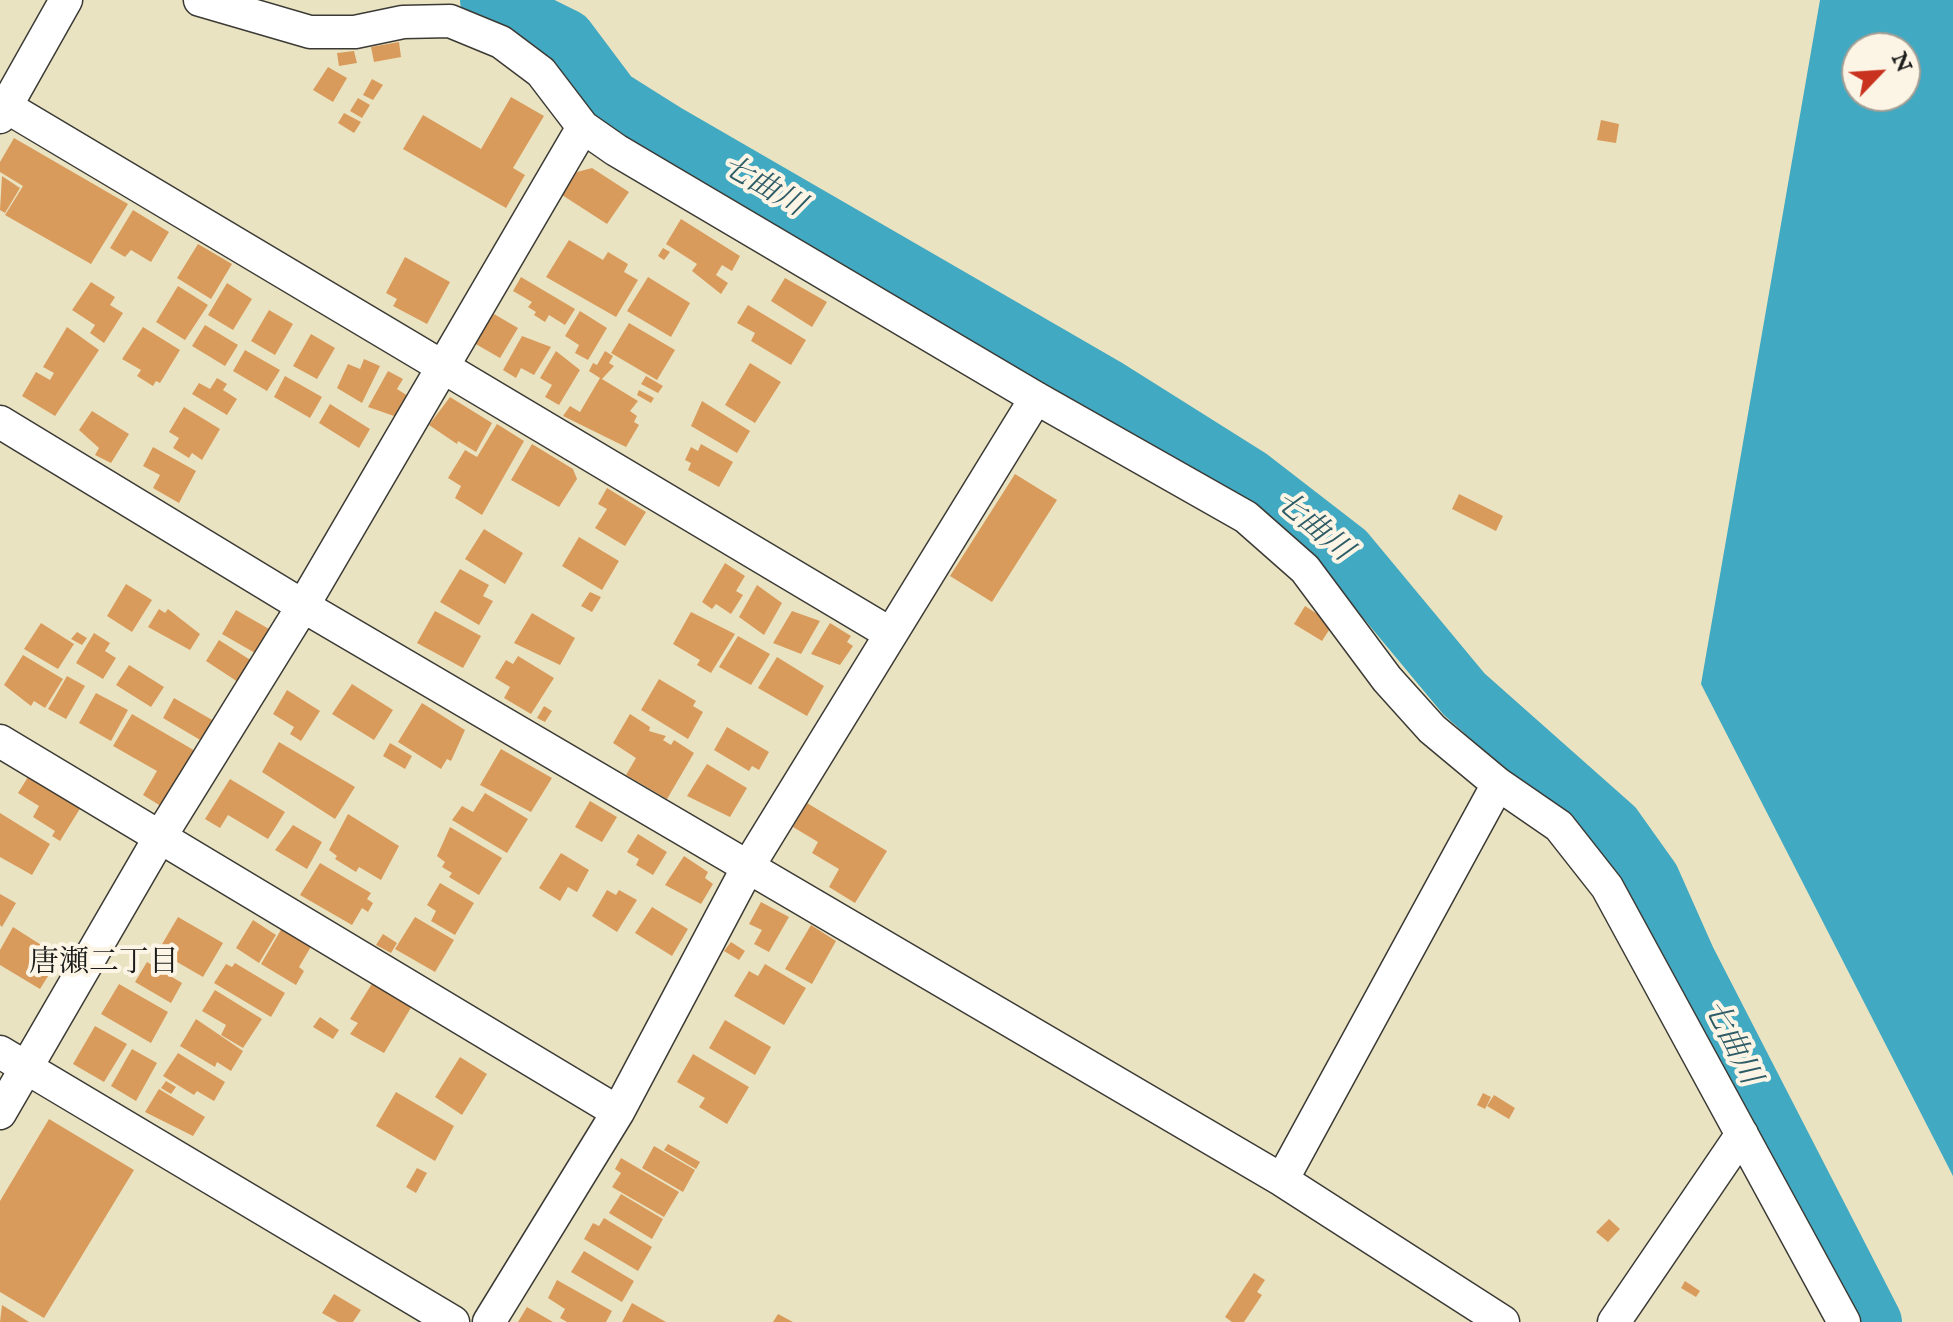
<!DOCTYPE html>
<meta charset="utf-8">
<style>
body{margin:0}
#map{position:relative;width:1953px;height:1322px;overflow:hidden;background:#eae3c2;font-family:"IM FELL English",serif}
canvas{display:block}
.north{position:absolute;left:1841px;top:32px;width:80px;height:80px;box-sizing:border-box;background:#fcf5e5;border:2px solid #a29e95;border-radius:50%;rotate:65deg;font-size:22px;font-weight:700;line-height:32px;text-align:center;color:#1c1c1c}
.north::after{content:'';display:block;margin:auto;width:28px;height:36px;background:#c8321e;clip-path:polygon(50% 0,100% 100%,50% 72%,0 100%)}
</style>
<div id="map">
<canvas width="1953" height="1322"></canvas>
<div class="north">N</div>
</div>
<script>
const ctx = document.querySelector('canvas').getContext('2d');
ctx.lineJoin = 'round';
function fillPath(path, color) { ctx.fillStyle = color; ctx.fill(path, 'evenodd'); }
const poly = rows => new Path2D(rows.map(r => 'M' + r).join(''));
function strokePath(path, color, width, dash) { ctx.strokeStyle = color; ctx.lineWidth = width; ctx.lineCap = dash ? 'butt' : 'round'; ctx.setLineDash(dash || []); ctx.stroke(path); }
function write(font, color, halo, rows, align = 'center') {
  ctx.font = font + ' "IM FELL English","Noto Serif JP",serif'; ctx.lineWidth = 8; ctx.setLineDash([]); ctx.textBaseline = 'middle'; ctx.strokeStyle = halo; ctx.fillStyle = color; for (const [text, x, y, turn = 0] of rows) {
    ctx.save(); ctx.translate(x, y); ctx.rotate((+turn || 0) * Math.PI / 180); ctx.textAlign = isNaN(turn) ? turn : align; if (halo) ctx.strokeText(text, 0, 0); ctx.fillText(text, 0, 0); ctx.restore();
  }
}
fillPath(poly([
 [1820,0,1953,0,1953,1176,1701,684],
 [1857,48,1905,48,1905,96,1857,96]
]), '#41a9c1');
strokePath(poly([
 [489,0,566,38,611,98,665,132,1106,387,1249,477,1346,552,1464,694,1614,827,1651,879,1687,960,1873,1322]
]), '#41a9c1', 58);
fillPath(poly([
 [399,42,401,57,374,62,371,47],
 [354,51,357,63,339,66,337,53],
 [328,67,347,78,333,102,313,90],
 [372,79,383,85,373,100,363,95],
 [511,97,544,116,513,168,525,175,506,208,403,149,423,115,481,149],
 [358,98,370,105,362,118,350,111],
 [344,113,361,122,354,133,338,123],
 [1601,120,1619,124,1616,143,1597,140],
 [14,138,128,204,91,264,5,215,23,186,0,172,0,162],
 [592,168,629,192,607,224,562,195,577,172],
 [2,176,20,188,5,213,0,210],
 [133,210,169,232,151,262,131,250,125,257,110,248],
 [681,219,740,256,732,271,722,265,716,275,728,283,721,294,692,271,697,264,666,244],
 [569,240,603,260,608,252,628,264,624,272,638,280,616,317,546,277],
 [198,244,232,264,211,299,177,278],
 [663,248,670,252,664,260,658,256],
 [405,257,450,282,427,324,393,306,397,299,386,293],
 [521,277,575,309,565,325,549,315,545,322,534,315,536,312,528,307,532,302,513,291],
 [648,277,690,303,671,337,627,311],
 [785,278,827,302,812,327,771,301],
 [91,282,115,297,110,305,123,313,104,343,90,333,95,325,72,310],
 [227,283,252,299,233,330,208,315],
 [178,286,208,305,185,340,156,322],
 [748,305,806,340,791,365,751,341,755,333,737,323],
 [269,310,293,324,275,355,251,341],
 [580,311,607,328,588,360,575,353,579,345,565,336],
 [494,314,518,328,500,358,474,343],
 [629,323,675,350,657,380,611,353],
 [205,325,238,345,225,366,192,346],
 [67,327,99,350,55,416,22,396,36,372,50,380,54,373,43,367],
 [143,327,180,350,160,383,156,381,153,386,137,376,141,370,122,359],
 [311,334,335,348,317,379,293,366],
 [522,336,551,347,534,375,521,368,516,378,503,370],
 [245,350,280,370,267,391,233,371],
 [556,351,580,370,559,405,545,397,552,385,540,378],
 [605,351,613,356,609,363,614,366,602,379,638,401,630,411,637,416,634,422,639,425,626,447,563,416,570,406,580,412,600,378,589,371,593,363,597,365],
 [364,359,380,366,362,403,337,388,348,364,360,369],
 [750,363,781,382,755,423,725,405],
 [388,371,403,379,397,389,408,396,397,417,368,407],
 [285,376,322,397,310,418,274,397],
 [646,376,663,386,658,393,641,384],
 [217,378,227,384,223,390,237,399,227,415,192,394,199,383,210,389],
 [639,390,654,398,651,403,637,395],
 [450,397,492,423,476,452,458,441,457,444,429,425],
 [702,401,750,431,737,453,691,426],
 [330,404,370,429,359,448,319,423],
 [184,407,220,429,202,460,192,453,189,458,173,448,179,438,169,432],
 [92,411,129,434,111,463,95,455,99,448,79,430],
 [497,424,524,441,482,515,455,498,461,486,448,478,465,450,477,457],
 [532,444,573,469,577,479,559,507,511,480],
 [701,444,733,462,719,487,688,470,691,463,685,460,691,447,698,451],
 [153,447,196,471,179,503,153,488,160,475,143,466],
 [1015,474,1057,500,992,602,950,576],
 [607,488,646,512,625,546,595,528,607,509,598,504],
 [1459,494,1503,516,1496,531,1452,509],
 [484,529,523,553,505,584,465,559],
 [579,537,619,561,602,590,562,566],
 [725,563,745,576,736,591,743,595,731,614,716,604,712,609,702,602],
 [460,569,489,585,483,596,493,601,479,625,440,602],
 [126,584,152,600,132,632,107,616],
 [757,585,782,603,764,635,739,617],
 [590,592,601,597,592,612,581,606],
 [1305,606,1333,624,1322,641,1294,624],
 [159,609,165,613,168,609,200,634,190,650,148,627],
 [236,610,269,629,255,653,222,634],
 [435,611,481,636,463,668,417,643],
 [792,611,820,621,801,654,773,643],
 [691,612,735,634,711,673,697,665,700,660,673,644],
 [532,613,575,638,560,665,514,643],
 [41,623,74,644,58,669,24,649],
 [830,623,851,636,847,642,853,646,840,665,811,654],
 [77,632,87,638,82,645,71,639],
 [94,633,110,643,105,651,116,658,103,679,76,663],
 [738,636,770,654,751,685,719,667],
 [219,640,252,661,238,682,206,661],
 [23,655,63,679,45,708,34,701,31,706,4,685],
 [518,656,554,678,531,714,504,698,510,687,495,678,506,660,513,664],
 [777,657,824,686,807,716,758,688],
 [129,665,164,687,151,707,116,685],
 [67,676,85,686,66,719,48,709],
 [659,679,696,701,693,706,703,712,688,739,641,710],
 [352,684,393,710,374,740,332,714],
 [287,690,320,711,301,741,290,734,294,727,273,714],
 [96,693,128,710,111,741,79,723],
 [174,698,214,721,202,741,163,718],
 [422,703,465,730,451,761,447,759,441,769,398,742],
 [544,706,552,711,545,722,537,718],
 [132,714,197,752,164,808,143,795,157,771,113,746],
 [630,714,650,727,649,731,666,736,663,740,671,745,674,740,694,753,667,799,626,775,636,758,613,743],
 [727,727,769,752,759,770,752,766,749,771,714,750],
 [279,742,355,787,335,819,262,772],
 [390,743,412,756,405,769,383,756],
 [501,749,552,778,531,812,480,785],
 [707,764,747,788,730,817,687,796],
 [28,777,81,807,60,841,52,836,55,831,33,817,39,806,18,793],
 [230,779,285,812,268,839,228,815,220,828,205,819],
 [485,793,528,819,507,853,452,820,462,806,473,812],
 [590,801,617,817,602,842,575,827],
 [807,803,887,851,855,903,829,887,839,869,812,853,818,842,793,827],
 [0,813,50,844,32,875,0,857],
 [348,814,399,846,381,880,359,867,356,872,335,859,337,856,329,850],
 [293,825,322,842,307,869,275,850],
 [450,827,502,858,479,895,449,877,452,873,442,867,445,862,437,856],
 [638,834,667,852,653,875,636,865,639,859,627,852],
 [561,853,589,870,577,892,568,887,560,901,539,888],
 [684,856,708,872,705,878,713,884,701,904,665,885],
 [320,863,371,893,367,899,373,903,368,912,362,908,352,925,300,895],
 [440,883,474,903,455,935,431,921,436,911,427,905],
 [607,890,616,895,619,890,637,900,617,932,592,916],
 [0,894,16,903,2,927,0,925],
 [761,902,789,917,769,952,754,944,762,930,749,924],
 [652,907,688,929,672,956,635,933],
 [178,917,223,943,203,977,158,951],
 [415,917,454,940,435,972,395,949],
 [253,920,276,935,259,963,236,948],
 [811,925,836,941,812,984,785,969],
 [13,927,60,957,40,989,0,965,0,950],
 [282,928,312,945,299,967,304,971,296,985,261,964],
 [383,934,397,943,391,953,376,945],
 [731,942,745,951,739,960,724,951],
 [147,962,182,983,171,1003,135,982],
 [235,963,285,993,271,1017,214,983,226,964,232,967],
 [765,964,806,988,784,1025,734,996,749,971,758,976],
 [373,982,412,1006,384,1053,350,1034,358,1023,350,1019],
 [119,984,168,1012,151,1043,101,1014],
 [215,990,262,1019,243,1048,221,1035,226,1025,202,1011],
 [320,1017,339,1030,333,1039,313,1027],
 [196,1019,243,1051,231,1071,217,1062,215,1067,180,1046],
 [725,1020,771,1047,755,1075,709,1048],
 [95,1026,127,1044,104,1082,73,1064],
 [132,1049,157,1063,136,1101,111,1086],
 [178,1053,225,1082,214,1101,197,1091,194,1095,163,1076],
 [693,1054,749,1087,727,1124,699,1107,705,1098,677,1082],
 [460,1057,487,1074,462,1115,435,1097],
 [166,1081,176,1087,171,1094,161,1088],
 [159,1089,205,1117,193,1136,145,1112],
 [396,1092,454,1126,435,1161,376,1126],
 [1483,1093,1491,1097,1485,1109,1477,1105],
 [1494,1095,1515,1108,1509,1119,1487,1106],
 [49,1119,134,1170,44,1318,0,1292,0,1201],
 [668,1144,700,1162,696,1169,664,1150],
 [654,1146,695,1170,683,1192,642,1168],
 [621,1158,679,1192,664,1217,612,1187,621,1173,615,1169],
 [417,1168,427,1173,416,1193,406,1187],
 [621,1194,663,1219,652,1239,609,1213],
 [604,1218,652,1247,638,1271,584,1239,593,1223,599,1226],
 [1609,1219,1620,1229,1608,1242,1596,1232],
 [584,1251,634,1281,622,1302,571,1272],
 [1254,1273,1265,1280,1257,1292,1262,1295,1244,1322,1232,1322,1225,1317],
 [557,1280,612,1311,606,1322,567,1322,560,1318,565,1309,548,1298],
 [1685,1281,1700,1291,1696,1297,1681,1288],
 [334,1294,361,1310,353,1322,338,1322,322,1313],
 [632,1303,666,1322,622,1322],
 [2,1305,29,1322,0,1322],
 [527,1307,553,1322,518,1322],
 [778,1314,793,1322,773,1322]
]), '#d99b5b');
const street = poly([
 [200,0,310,32,355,32,403,22,450,21,501,42,541,72,583,127,616,150,1036,398,1246,517,1305,569,1387,679,1432,729,1498,784,1559,826,1607,887,1844,1322],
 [0,103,891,634],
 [0,117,66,0],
 [0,422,303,606,1282,1180,1503,1322],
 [0,741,618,1112],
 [0,1052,453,1322],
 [0,1113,160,837,303,606,583,127],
 [1282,1180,1498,784],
 [489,1322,618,1112,749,865,1036,398],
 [1614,1322,1742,1134]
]);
strokePath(street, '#3b3a35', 35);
strokePath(street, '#fff', 32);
write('italic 30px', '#2d5b66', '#fcf5e5', [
 ["七曲川",762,188,30],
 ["七曲川",1312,528,40],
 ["七曲川",1730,1043,63]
]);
write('30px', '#1c1c1c', '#fcf5e5', [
 ["唐瀬二丁目",104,965]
]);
</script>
